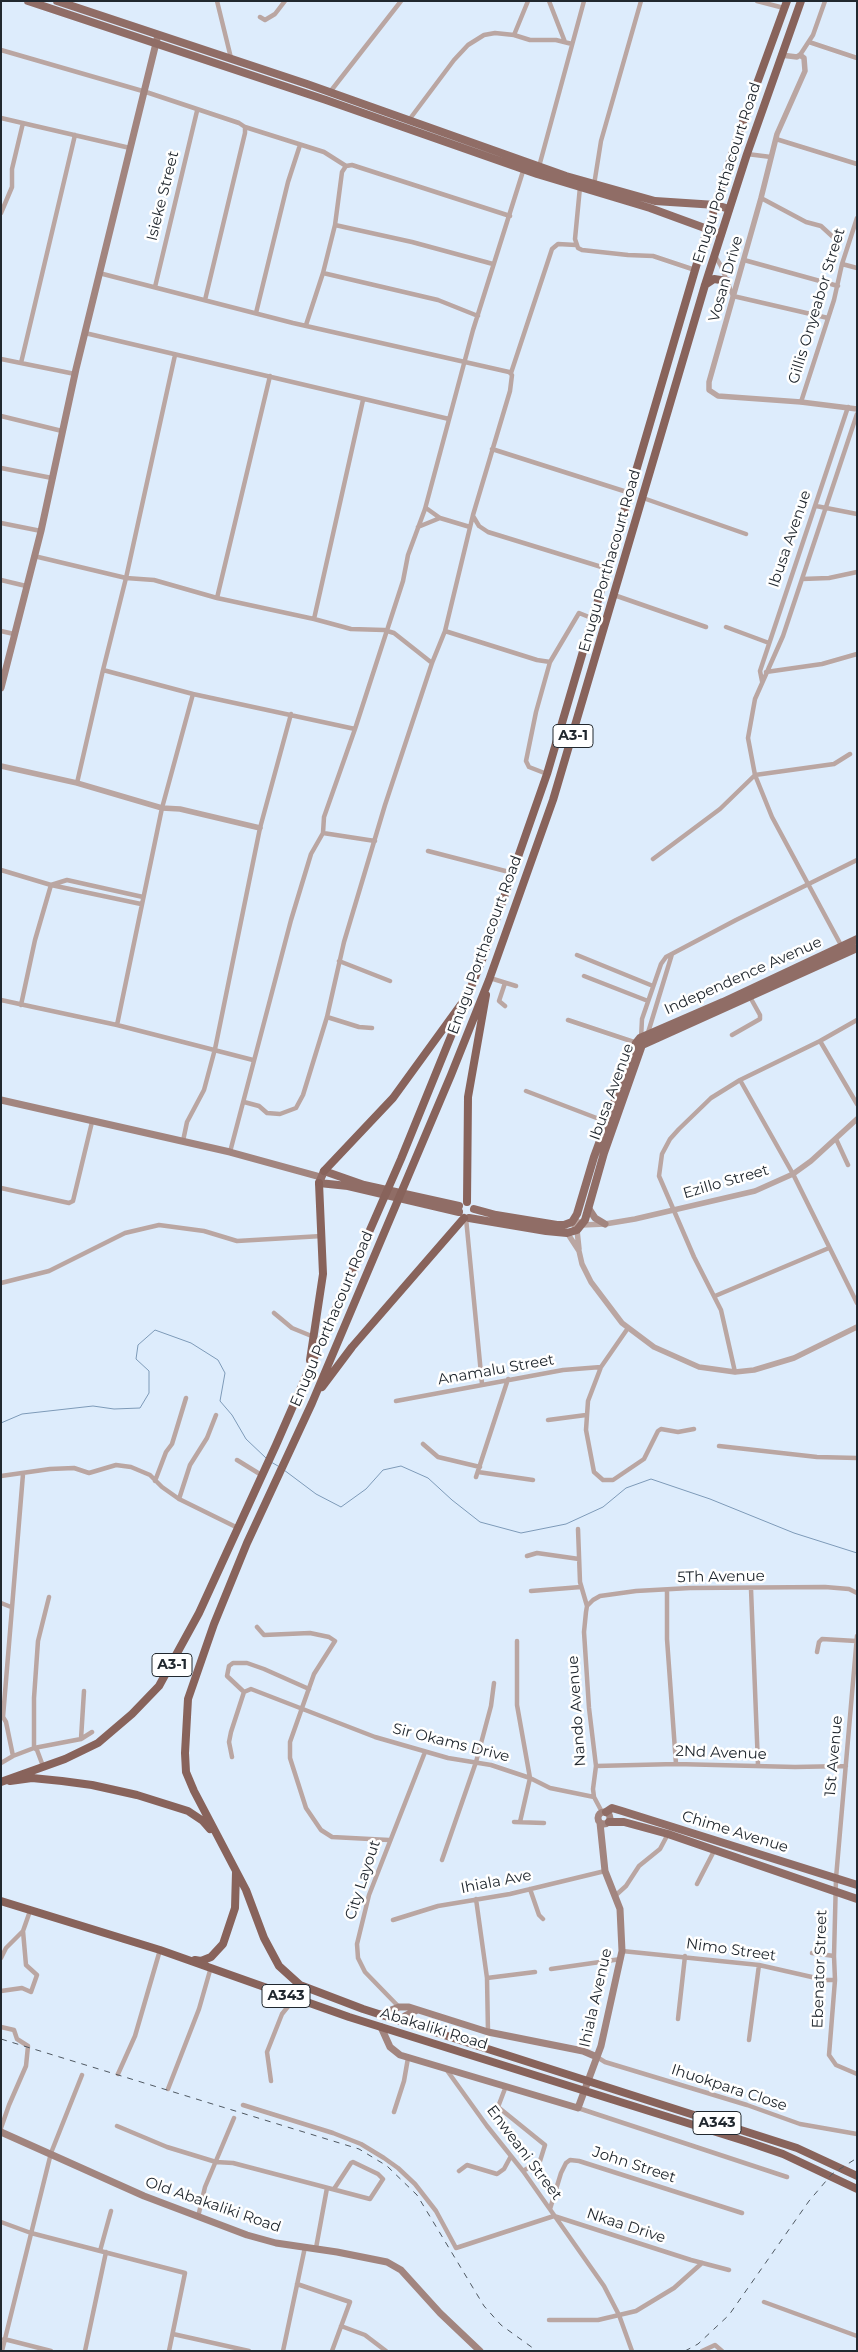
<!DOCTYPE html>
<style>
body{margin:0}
#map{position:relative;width:858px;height:2352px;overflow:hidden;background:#ddecfc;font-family:Montserrat,sans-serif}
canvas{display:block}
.frame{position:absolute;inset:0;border:2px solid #21282f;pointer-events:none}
</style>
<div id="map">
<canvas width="858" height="2352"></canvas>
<div class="frame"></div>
</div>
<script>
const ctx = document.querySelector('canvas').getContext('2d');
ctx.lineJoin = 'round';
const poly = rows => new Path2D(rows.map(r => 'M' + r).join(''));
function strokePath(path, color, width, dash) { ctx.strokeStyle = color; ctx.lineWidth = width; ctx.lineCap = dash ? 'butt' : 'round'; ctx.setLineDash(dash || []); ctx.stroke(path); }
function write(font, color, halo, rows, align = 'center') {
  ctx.font = font + ' Montserrat,sans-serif'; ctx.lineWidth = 5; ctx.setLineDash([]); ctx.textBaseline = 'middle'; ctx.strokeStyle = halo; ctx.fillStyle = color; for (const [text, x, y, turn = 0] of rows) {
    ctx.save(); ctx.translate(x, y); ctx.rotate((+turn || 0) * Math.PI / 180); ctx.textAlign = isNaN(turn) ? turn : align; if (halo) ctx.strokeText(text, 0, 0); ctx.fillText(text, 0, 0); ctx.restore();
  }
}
strokePath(poly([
 [1,1423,22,1414,93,1406,114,1409,140,1408,149,1393,149,1371,136,1359,138,1345,155,1330,191,1343,218,1360,225,1373,220,1401,232,1415,246,1439,266,1458],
 [271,1462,278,1466],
 [284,1470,316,1494,341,1507,366,1489,383,1470,401,1466,428,1478,452,1500,480,1522,521,1533,566,1524,603,1507,626,1488,651,1479,710,1499,794,1533,857,1553]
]), '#7d9ab8', 1);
strokePath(poly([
 [217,1,231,58],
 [549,1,565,42],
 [757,1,784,8],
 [260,17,265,20,275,14,285,1],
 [514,35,528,1],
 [809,42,857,58],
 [1,50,146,92,239,123,245,127,245,133,205,300],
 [800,55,813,35,825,1],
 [330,92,401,1],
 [1,118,130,148],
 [409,120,454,60,468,45,484,35,495,33,514,35,530,40,556,40,572,44],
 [245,127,324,152,346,166],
 [776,139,857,164],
 [747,154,771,157],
 [537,174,584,1],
 [594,185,601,141,641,1],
 [580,187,575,239,578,248,582,250,628,255,653,256,695,270],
 [761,198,806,222,821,226,833,237],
 [1,213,12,187,12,169,23,123],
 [335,225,412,242,493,264],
 [715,256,721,266,733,296,828,318],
 [744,260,838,286],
 [842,264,857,268],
 [99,273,293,323,509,372,512,375,510,391,473,515,445,631,432,663,385,805,344,942,327,1017,303,1095,296,1108,280,1114,267,1113,259,1106,244,1102],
 [323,273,438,300,478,316],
 [155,287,197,111],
 [256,313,288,182,300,145],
 [306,325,323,273,335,225,342,172,346,166,352,165,510,216],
 [85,333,449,419],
 [1,359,75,374],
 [21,363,75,135],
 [511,373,552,249,558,244,576,245],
 [801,402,834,300,842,264,857,218],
 [1,416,62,431],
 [492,449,630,493],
 [1,468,52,478],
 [643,498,746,534],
 [816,506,857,514],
 [426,508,440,518,470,527],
 [473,516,479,526,488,532,608,569],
 [1,523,41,531],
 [418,527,440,518],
 [34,556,126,578,154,580,217,598,314,619,351,629,384,630,394,633,432,663],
 [802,579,829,578,857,572],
 [1,580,26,586],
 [614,595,706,627],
 [217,598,270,376],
 [314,619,363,400],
 [726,627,769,643],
 [1,631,14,634],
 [445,631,537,660,550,662,579,613,594,619],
 [103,670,126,578,175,355],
 [766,672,822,664,857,654],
 [762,681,760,671,848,407],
 [547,774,529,767,526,761,536,712,550,662],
 [77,783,103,670,193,694,355,729],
 [323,833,375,841],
 [428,851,513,873],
 [653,859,720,809,755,775,834,764,850,754],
 [1,870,51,885,141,904],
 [842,947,772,817,755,775,748,738,755,699,783,636,857,414],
 [577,955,653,986],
 [339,961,390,981],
 [584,976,648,1001],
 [490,978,516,986],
 [1,1000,117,1025,253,1060],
 [21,1005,35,940,51,885,67,880,143,897],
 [505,1006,499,1001,505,983],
 [327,1017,359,1027,372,1028],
 [568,1020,637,1043],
 [857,1020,820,1041,857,1104],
 [117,1025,162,808,193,694],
 [732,1035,760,1019,760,1015,750,997],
 [647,1036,672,954],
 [641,1039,642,1019,661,964,666,957,736,920,857,860],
 [740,1080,793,1174,857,1303],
 [526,1091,607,1122],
 [836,1139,848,1165],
 [183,1141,187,1122,204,1090,215,1049,260,828,291,714],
 [230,1152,291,920,311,854,323,833,324,817,355,729,403,581,408,555,425,509,473,330,524,168],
 [1,1188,69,1203,73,1201,92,1122],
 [466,1218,482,1384],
 [1,1283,49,1271,125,1233,159,1225,204,1231,237,1241,322,1236],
 [715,1296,829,1248],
 [274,1313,292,1328,314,1337],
 [628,1328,601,1367,588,1401,586,1430,594,1472,603,1480,613,1480,644,1459,658,1431,661,1429,678,1432,694,1429],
 [735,1372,721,1310,694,1257,659,1176,662,1154,670,1139,679,1129,711,1098,740,1080,820,1041],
 [396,1401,563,1370,601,1367],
 [548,1420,586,1415],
 [423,1444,438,1457,480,1467],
 [719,1446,817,1457,857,1458],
 [237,1460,263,1476],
 [478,1472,533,1480],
 [23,1474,3,1717,6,1722,13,1756,34,1748,37,1750,43,1766],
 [1,1476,50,1469,74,1468,89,1473,116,1465,131,1467,150,1475,162,1487,179,1499,238,1528],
 [476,1477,508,1379],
 [155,1481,166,1452,172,1444,186,1398],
 [179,1499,190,1465,207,1438,216,1415],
 [578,1529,580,1582,587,1606],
 [527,1556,537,1553,579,1559],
 [751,1589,758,1765],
 [667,1590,667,1639,676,1764],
 [531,1591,581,1587],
 [49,1597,38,1641,34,1698,34,1748,81,1739,92,1732],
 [1,1603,11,1607],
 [257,1627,264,1635,310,1633,329,1637,335,1641,314,1674,290,1742,290,1758,306,1808,321,1830,332,1837,389,1840],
 [857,1636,836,1878,834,1956,835,1980,829,2055,836,2065,857,2074],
 [517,1641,517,1705,530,1778,520,1822],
 [817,1652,819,1642,822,1639,856,1641],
 [244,1692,227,1676,229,1666,233,1663,247,1663,264,1669,309,1689],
 [81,1739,84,1691],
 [232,1757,229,1742,231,1732,244,1692,251,1689,375,1737,448,1758,491,1765,530,1778,550,1788,594,1797],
 [1,1763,13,1756],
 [596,1766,676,1764,795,1767,846,1766],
 [602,1812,594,1797,593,1789,596,1766,589,1708,584,1632,586,1612,587,1606,593,1600,600,1596,636,1591,690,1588,825,1587,849,1589,857,1593],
 [514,1822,544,1823],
 [442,1860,476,1762,491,1706,494,1683],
 [697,1884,714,1851],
 [530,1889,539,1915,543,1919],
 [616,1895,626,1886,639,1866,660,1849,668,1834],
 [476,1899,487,1978,488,2032],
 [393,1920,438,1906,510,1894,605,1871],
 [622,1951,759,1965,825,1980,835,1980],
 [812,1953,834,1956],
 [1,1958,6,1948,23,1931],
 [551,1969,621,1959],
 [487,1978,535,1972],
 [1,1991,22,1988,31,1992,37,1975,26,1965,23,1931,30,1911],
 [399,2007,365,1972,358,1958,357,1944,369,1895,425,1752],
 [678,2019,685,1956],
 [1,2027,14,2030,17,2039,28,2046,26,2066,9,2105,1,2128],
 [749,2040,759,1965],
 [597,2057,605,2062,747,2105,800,2124,857,2134],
 [446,2069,487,2126,523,2171,604,2286,619,2315,632,2351],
 [118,2074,135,2036,160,1950],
 [271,2081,267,2052,282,2014,294,1999],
 [506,2086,498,2107,545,2145,540,2161,523,2171],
 [168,2089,199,2009,211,1967],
 [243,2105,333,2133,361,2144,384,2158,398,2168,415,2184,436,2211,456,2248,554,2216,691,2260,729,2270],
 [578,2108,787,2177],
 [394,2112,404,2081,408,2058],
 [117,2126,167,2147,216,2162,233,2163,370,2199,383,2179,378,2174,353,2162,351,2163,334,2189],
 [459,2171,467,2165,497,2174,504,2169,511,2156],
 [550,2209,561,2173,566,2163,570,2160,579,2161,742,2213],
 [198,2217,205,2187,234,2118],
 [1,2222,31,2233,185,2273,169,2351],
 [316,2248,327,2188],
 [100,2251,111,2211],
 [297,2284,350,2302,332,2351],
 [764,2302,857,2336],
 [549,2320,598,2320,636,2311,674,2288,702,2263],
 [341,2326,365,2335,386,2351],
 [173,2334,249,2351],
 [4,2339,51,2351],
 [2,2351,51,2153,82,2075],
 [85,2351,106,2252],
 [283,2351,305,2247],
 [702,2351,715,2345,722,2351]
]), '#baa6a2', 4.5);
strokePath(poly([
 [781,55,797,57,800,55,804,58,805,71,777,134,761,198,709,382,709,390,718,396,801,402,857,409],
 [1,766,77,783,162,808,180,809,260,828],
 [575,1219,582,1225,605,1224,635,1219,755,1191,793,1174,811,1161,857,1119],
 [572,1222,577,1230,579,1249],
 [566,1231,579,1251,582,1264,591,1282,622,1323,654,1347,699,1367,735,1372,754,1370,794,1358,857,1327]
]), '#baa6a2', 5.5);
strokePath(poly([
 [1,688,41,531,76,369,158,35],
 [1,1100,230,1152,321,1177],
 [589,1209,595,1218,605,1224],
 '598 1818a6 6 0 1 1 12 0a6 6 0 1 1-12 0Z',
 [381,2014,399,2007,409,2007,488,2032,583,2051,597,2057],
 [402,2021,405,2016,417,2010],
 [381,2027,390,2047,400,2055,578,2108,601,2046,622,1951,620,1909,605,1871,600,1823],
 [1,2132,144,2196,247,2235,276,2243,337,2252,387,2262,401,2270,440,2313,480,2351]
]), '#a2857f', 7);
strokePath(poly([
 [28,1,326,100,537,174,650,208,721,234],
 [57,1,307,84,566,176,655,201,716,205,729,209],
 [474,1209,496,1215,557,1225,564,1225,572,1222,577,1214,594,1157,636,1043,640,1038,723,1002,857,939],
 [459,1212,348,1186,319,1183,324,1171,364,1185,459,1206],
 [469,1218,546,1231,567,1233,577,1230,585,1220,604,1153,642,1045,857,948],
 [606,1812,612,1808,622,1811,857,1885],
 [609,1822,624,1822,668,1834,857,1899]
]), '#906d66', 8);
strokePath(poly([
 [801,1,747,154,705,285,553,800,489,980,451,1075,312,1403,247,1543,214,1624,188,1699,185,1753,186,1772,194,1791,246,1890,264,1938,279,1966,300,1985,363,2009,797,2148,857,2176],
 [705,285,714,279,727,281],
 [324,1171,393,1098,462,1003],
 [467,1202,468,1097,486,995],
 [310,1360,323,1274,319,1183],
 [322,1387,352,1347,464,1218],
 [10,1781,32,1778,62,1781,92,1785,137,1795,188,1811,203,1821,210,1829],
 [1,1782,65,1759,98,1743,132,1714,159,1686,199,1613,276,1445,401,1159,482,960,547,774,700,253,740,130,787,1],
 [1,1901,160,1950,349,2017,748,2142,783,2154,857,2189],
 [195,1960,201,1961,211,1957,223,1944,235,1908,236,1872]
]), '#88635b', 8);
strokePath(poly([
 [1,2039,359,2149,387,2166,417,2195,484,2306,501,2325,537,2351],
 [685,2351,698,2344,729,2315,809,2201,832,2174,857,2158]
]), '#4f5861', 1, [6, 6]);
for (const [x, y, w] of [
 [573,736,40],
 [172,1665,40],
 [286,1996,48],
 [717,2123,48]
]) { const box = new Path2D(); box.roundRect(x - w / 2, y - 11.5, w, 23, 4); ctx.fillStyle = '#fff'; ctx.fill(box); strokePath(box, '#21282f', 1); }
write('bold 14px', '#21282f', null, [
 ["A3-1",573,736],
 ["A3-1",172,1665],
 ["A343",286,1996],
 ["A343",717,2123]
]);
write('15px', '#21282f', '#fff', [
 ["Enugu Porthacourt Road",727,173,-72],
 ["Isieke Street",163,196,-76],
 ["Vosan Drive",726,279,-74],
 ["Gillis Onyeabor Street",817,306,-73],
 ["Ibusa Avenue",790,539,-71],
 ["Enugu Porthacourt Road",610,561,-74],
 ["Enugu Porthacourt Road",485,945,-70],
 ["Independence Avenue",743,976,-24],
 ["Ibusa Avenue",612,1092,-70],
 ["Ezillo Street",726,1182,-16],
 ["Enugu Porthacourt Road",332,1319,-67],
 ["Anamalu Street",496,1370,-10],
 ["5Th Avenue",721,1577,-1],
 ["Nando Avenue",577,1711,-94],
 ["Sir Okams Drive",451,1743,14],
 ["2Nd Avenue",721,1753,2],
 ["1St Avenue",834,1756,-85],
 ["Chime Avenue",735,1832,17],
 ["City Layout",363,1880,-72],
 ["Ihiala Ave",496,1882,-11],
 ["Nimo Street",731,1950,8],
 ["Ebenator Street",820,1969,-88],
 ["Ihiala Avenue",596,1998,-77],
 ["Abakaliki Road",434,2029,17],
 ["Ihuokpara Close",729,2088,18],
 ["Enweani Street",524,2153,53],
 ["John Street",634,2165,18],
 ["Old Abakaliki Road",213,2205,19],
 ["Nkaa Drive",626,2226,18]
]);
</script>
